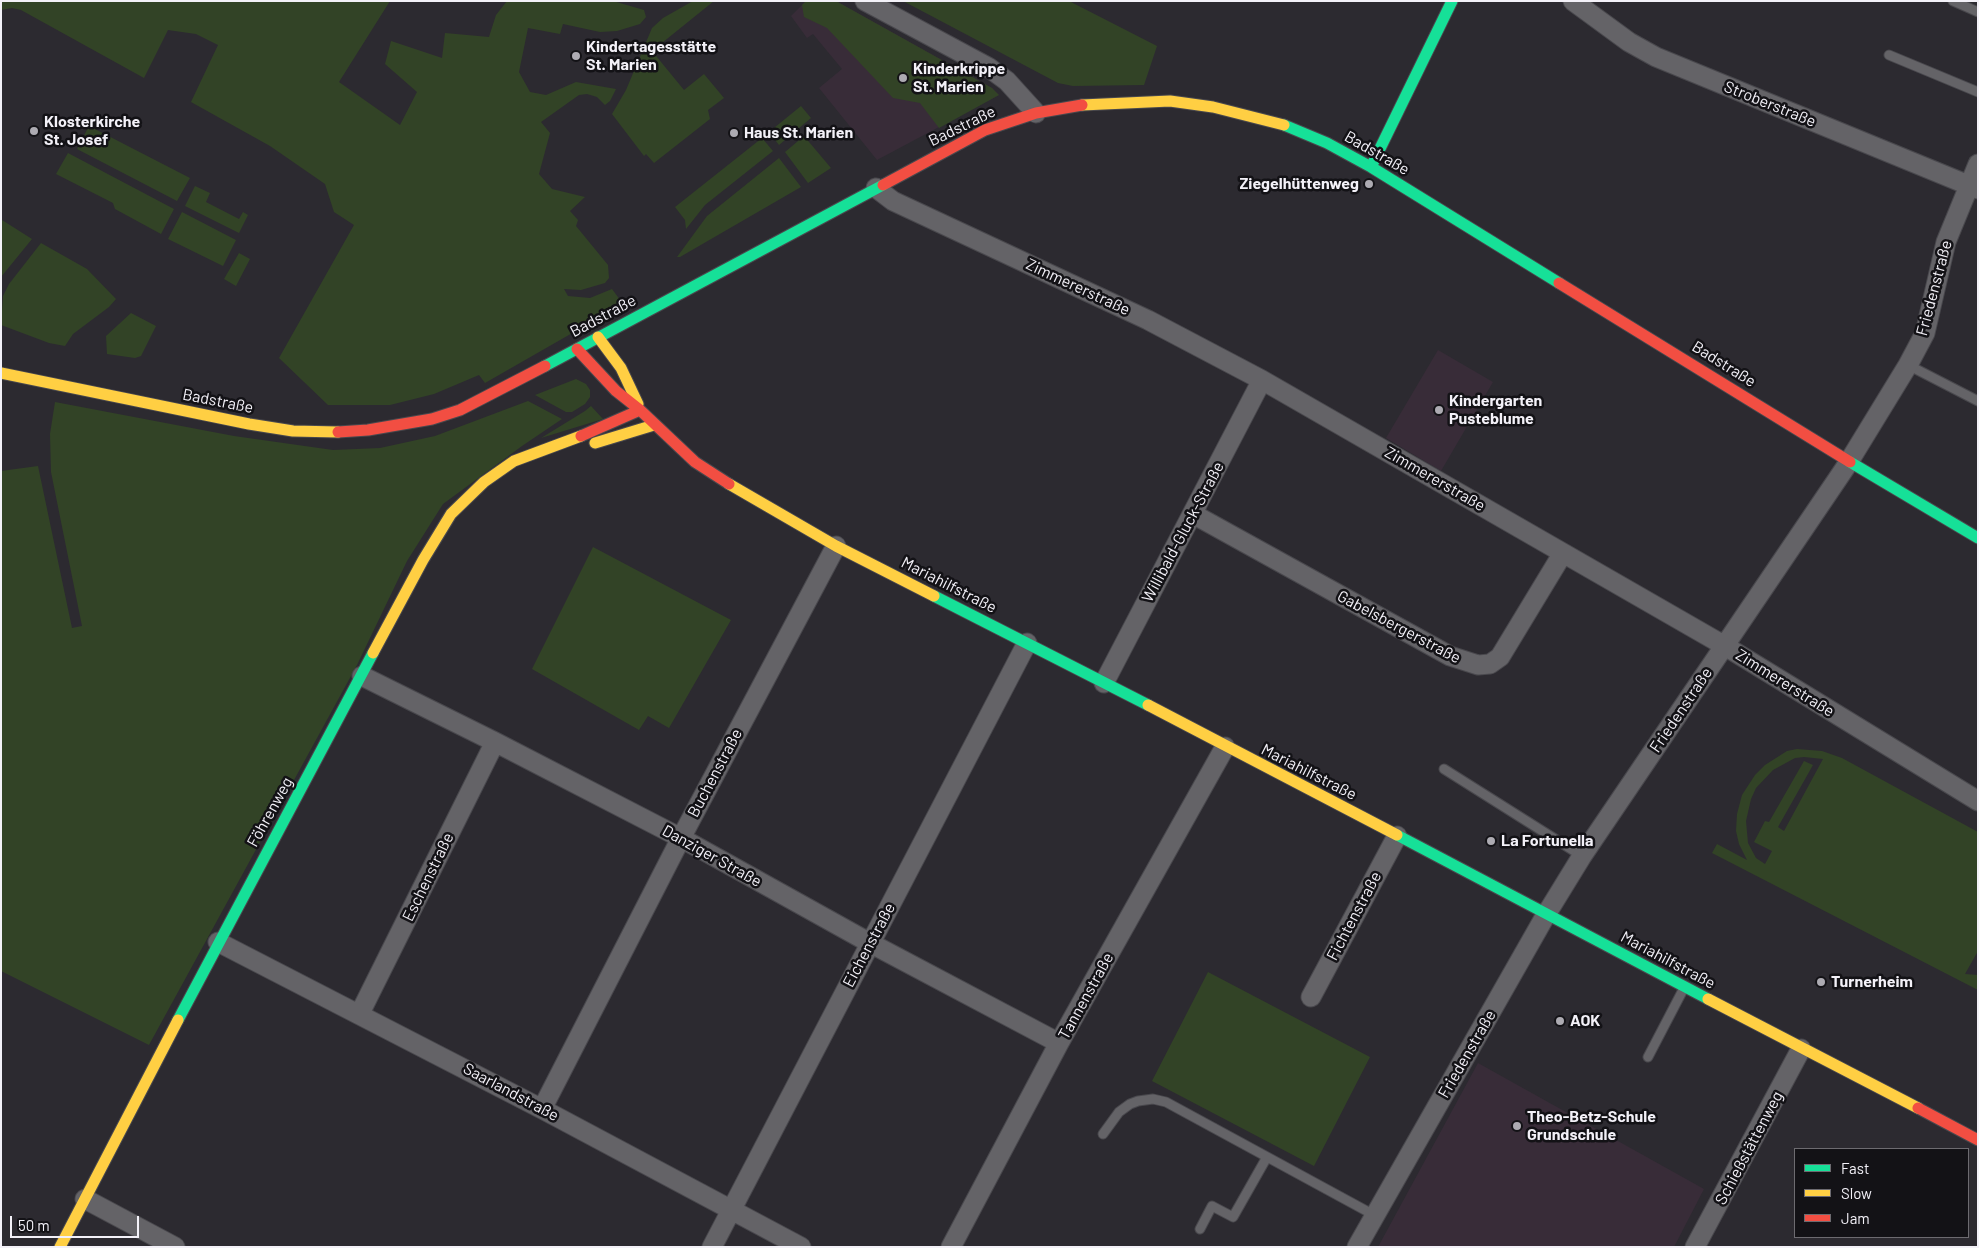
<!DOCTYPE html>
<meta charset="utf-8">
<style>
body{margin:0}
#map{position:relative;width:1979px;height:1248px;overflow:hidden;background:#2c2a30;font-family:Barlow,sans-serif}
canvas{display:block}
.frame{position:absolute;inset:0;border:2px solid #f3f1f8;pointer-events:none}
.legend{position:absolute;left:1794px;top:1148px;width:175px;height:90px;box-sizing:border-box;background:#131216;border:1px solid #6d6b70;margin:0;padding:6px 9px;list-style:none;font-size:15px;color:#f3f1f8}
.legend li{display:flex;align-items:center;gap:10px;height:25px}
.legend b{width:25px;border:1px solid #6d6b70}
.scale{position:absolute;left:10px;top:1216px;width:129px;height:22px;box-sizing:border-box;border:2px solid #f3f1f8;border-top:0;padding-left:6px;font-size:15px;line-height:18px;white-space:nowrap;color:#f3f1f8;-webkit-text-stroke:4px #131216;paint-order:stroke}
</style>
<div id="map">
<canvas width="1979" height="1248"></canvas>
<div class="frame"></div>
<ul class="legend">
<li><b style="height:6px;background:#16e098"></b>Fast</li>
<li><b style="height:6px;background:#ffcf43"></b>Slow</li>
<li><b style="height:6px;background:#f24e42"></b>Jam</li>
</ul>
<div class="scale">50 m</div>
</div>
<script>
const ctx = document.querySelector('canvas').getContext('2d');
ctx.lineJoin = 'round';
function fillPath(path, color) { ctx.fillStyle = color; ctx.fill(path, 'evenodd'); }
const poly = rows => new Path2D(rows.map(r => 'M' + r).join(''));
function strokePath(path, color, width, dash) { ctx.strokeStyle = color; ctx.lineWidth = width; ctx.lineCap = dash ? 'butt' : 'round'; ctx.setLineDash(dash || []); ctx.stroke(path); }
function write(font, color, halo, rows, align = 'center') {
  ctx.font = font + ' Barlow,sans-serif'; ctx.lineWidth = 5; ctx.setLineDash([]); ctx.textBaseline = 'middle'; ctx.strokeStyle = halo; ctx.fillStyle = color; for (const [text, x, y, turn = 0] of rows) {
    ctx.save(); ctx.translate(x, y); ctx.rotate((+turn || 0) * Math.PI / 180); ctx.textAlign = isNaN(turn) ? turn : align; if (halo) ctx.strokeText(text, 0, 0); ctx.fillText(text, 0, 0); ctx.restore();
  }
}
fillPath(poly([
 [806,1,836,1,992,88,999,95,877,160,819,88,842,69,813,34,807,38,791,16],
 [1438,350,1493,382,1441,471,1386,438],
 [1478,1063,1704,1189,1674,1247,1378,1247]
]), '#382c38');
fillPath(poly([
 [1,1,390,1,339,82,400,125,417,92,385,64,391,41,442,58,445,33,489,37,496,15,507,1,613,1,644,10,646,17,640,24,617,31,600,32,563,24,560,34,528,28,519,72,530,92,546,95,576,82,616,89,610,101,605,105,597,97,587,94,579,95,541,122,550,133,539,174,552,189,585,197,570,211,578,220,576,226,608,265,609,278,605,283,581,290,564,289,568,296,590,298,612,289,623,304,485,383,479,375,434,394,390,405,328,405,279,358,354,225,334,212,325,184,270,146,191,102,218,45,196,34,168,30,144,78,21,10,12,8,1,10],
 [693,1,714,1,652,51,684,90,704,74,724,98,708,110,710,119,654,163,646,154,644,156,612,114,626,90,652,28,663,18],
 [806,1,836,1,992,88,999,95,939,128,920,103,893,98,827,28,804,17,802,5],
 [903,1,1069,1,1157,46,1144,85,1073,86,1058,83],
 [801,106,811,118,779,145,769,132],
 [89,126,190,178,177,201,77,149],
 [804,136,831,168,808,183,785,152],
 [762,138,773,151,705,205,686,229,685,220,675,207],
 [68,153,174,209,161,234,115,209,113,203,56,174],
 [779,158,801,187,680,257,677,257,707,216],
 [195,186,210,193,206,202,239,219,243,212,248,215,239,233,185,206],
 [182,212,236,240,223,266,168,239],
 [2,220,32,239,1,277,1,220],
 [41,243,87,269,116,299,109,307,73,334,65,346,49,343,1,325,3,296,9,284],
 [239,253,250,259,236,286,224,279],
 [131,313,156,326,141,356,135,358,107,354,106,336],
 [576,379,586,384,590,390,590,397,585,404,572,412,566,412,535,395],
 [528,401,562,419,522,446,443,504,407,561,357,665,149,1045,1,971,1,471,38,466,72,628,82,626,51,472,50,434,55,402,234,436,333,450,380,448,435,436],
 [591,406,603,419,541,438,585,411],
 [593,547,731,620,669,728,648,716,639,730,532,669],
 [1797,749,1822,751,1842,758,1978,832,1978,951,1965,974,1978,975,1978,990,1712,853,1717,844,1747,860,1739,844,1736,831,1737,814,1742,795,1755,775,1765,765,1787,751],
 [1804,757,1823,759,1784,831,1778,827,1813,765,1804,761,1769,822,1765,821,1754,842,1772,851,1765,864,1756,858,1748,843,1746,821,1751,799,1756,788,1773,770,1795,758],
 [1208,972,1370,1057,1314,1166,1152,1081]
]), '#324326');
const lane = poly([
 [1953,1,1978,12],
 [1889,55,1978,92],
 [1908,365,1978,401],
 [1444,769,1582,856],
 [1648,1057,1684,988],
 [1103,1134,1119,1112,1130,1104,1138,1101,1153,1099,1166,1102,1374,1215],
 [1200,1229,1212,1206,1233,1217,1267,1157]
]);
const street = poly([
 [865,1,988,67,1007,81,1036,113],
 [1573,1,1629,42,1656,57,1978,189],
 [876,188,893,201,1148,320,1262,380,1725,646,1978,801],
 [1193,514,1450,656,1478,665,1490,664,1500,657,1563,553],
 [362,676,495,742,681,838,870,943,1059,1043],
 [1104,683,1262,380],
 [218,942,542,1109,801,1247],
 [1311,997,1397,836],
 [360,1013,495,742],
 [542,1109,681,838,836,546],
 [85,1199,175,1247],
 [712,1247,1027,643],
 [951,1247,1059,1043,1225,747],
 [1357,1247,1547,913,1582,856,1845,468,1908,365,1925,333,1946,242,1978,164],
 [1695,1247,1801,1049]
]);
const fast = poly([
 [1284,125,1327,143,1371,167,1559,283],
 [1371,167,1452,1],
 [545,366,883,185],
 [1850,462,1978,538],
 [934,596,1148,705],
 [1397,835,1708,999],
 [178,1020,373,653]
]);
const slow = poly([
 [1082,105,1170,101,1213,107,1284,125],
 [598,337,621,368,638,404],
 [1,373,249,424,293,431,338,432],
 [595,443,654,425],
 [729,484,836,546,934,596],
 [373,653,423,560,451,514,484,482,514,461,581,436],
 [1148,705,1397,835],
 [1708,999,1918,1108],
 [60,1247,178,1020]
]);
const jam = poly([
 [883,185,985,130,1036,113,1082,105],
 [1559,283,1850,462],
 [577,349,616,391,640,410,695,462,729,484],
 [338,432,368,430,432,419,460,410,545,366],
 [581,436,640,410],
 [1918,1108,1978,1140]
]);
strokePath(lane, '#49484d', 11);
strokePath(street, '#49484d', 21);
strokePath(fast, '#49484d', 13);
strokePath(slow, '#49484d', 13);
strokePath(jam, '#49484d', 13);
strokePath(lane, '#646367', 9);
strokePath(street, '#646367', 19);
strokePath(fast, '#16e098', 11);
strokePath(slow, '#ffcf43', 11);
strokePath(jam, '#f24e42', 11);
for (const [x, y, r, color] of [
 [576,56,5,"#adabb2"],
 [903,78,5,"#adabb2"],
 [34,131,5,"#adabb2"],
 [734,133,5,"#adabb2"],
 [1369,184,5,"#adabb2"],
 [1439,410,5,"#adabb2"],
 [1491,841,5,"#adabb2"],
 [1821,982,5,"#adabb2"],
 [1560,1021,5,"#adabb2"],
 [1517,1126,5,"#adabb2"]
]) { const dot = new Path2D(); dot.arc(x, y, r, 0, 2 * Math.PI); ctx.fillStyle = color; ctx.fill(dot); strokePath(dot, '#131216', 2); }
write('bold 16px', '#f3f1f8', '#131216', [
 ["Kindertagesstätte",586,47],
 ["St. Marien",586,65],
 ["Kinderkrippe",913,69],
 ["St. Marien",913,87],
 ["Klosterkirche",44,122],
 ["St. Josef",44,140],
 ["Haus St. Marien",744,133],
 ["Ziegelhüttenweg",1359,184,"right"],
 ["Kindergarten",1449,401],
 ["Pusteblume",1449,419],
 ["La Fortunella",1501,841],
 ["Turnerheim",1831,982],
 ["AOK",1570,1021],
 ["Theo-Betz-Schule",1527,1117],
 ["Grundschule",1527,1135]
], 'left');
write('16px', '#f3f1f8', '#131216', [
 ["Stroberstraße",1770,104,22],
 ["Badstraße",962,126,-26],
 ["Badstraße",1377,153,30],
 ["Zimmererstraße",1078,287,25],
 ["Friedenstraße",1934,288,-75],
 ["Badstraße",603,316,-28],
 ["Badstraße",1724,364,32],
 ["Badstraße",218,401,11],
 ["Zimmererstraße",1435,479,30],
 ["Willibald-Gluck-Straße",1183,532,-62],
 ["Mariahilfstraße",949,585,27],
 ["Gabelsbergerstraße",1399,627,28],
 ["Zimmererstraße",1785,683,32],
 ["Friedenstraße",1681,710,-56],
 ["Mariahilfstraße",1309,772,27],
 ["Buchenstraße",715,773,-62],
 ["Föhrenweg",270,812,-61],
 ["Danziger Straße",712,856,29],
 ["Eschenstraße",428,877,-64],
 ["Fichtenstraße",1354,916,-62],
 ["Eichenstraße",869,945,-62],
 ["Mariahilfstraße",1668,960,28],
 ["Tannenstraße",1086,996,-61],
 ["Friedenstraße",1467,1054,-60],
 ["Saarlandstraße",511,1092,28],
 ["Schießstättenweg",1749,1148,-62]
]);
</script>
